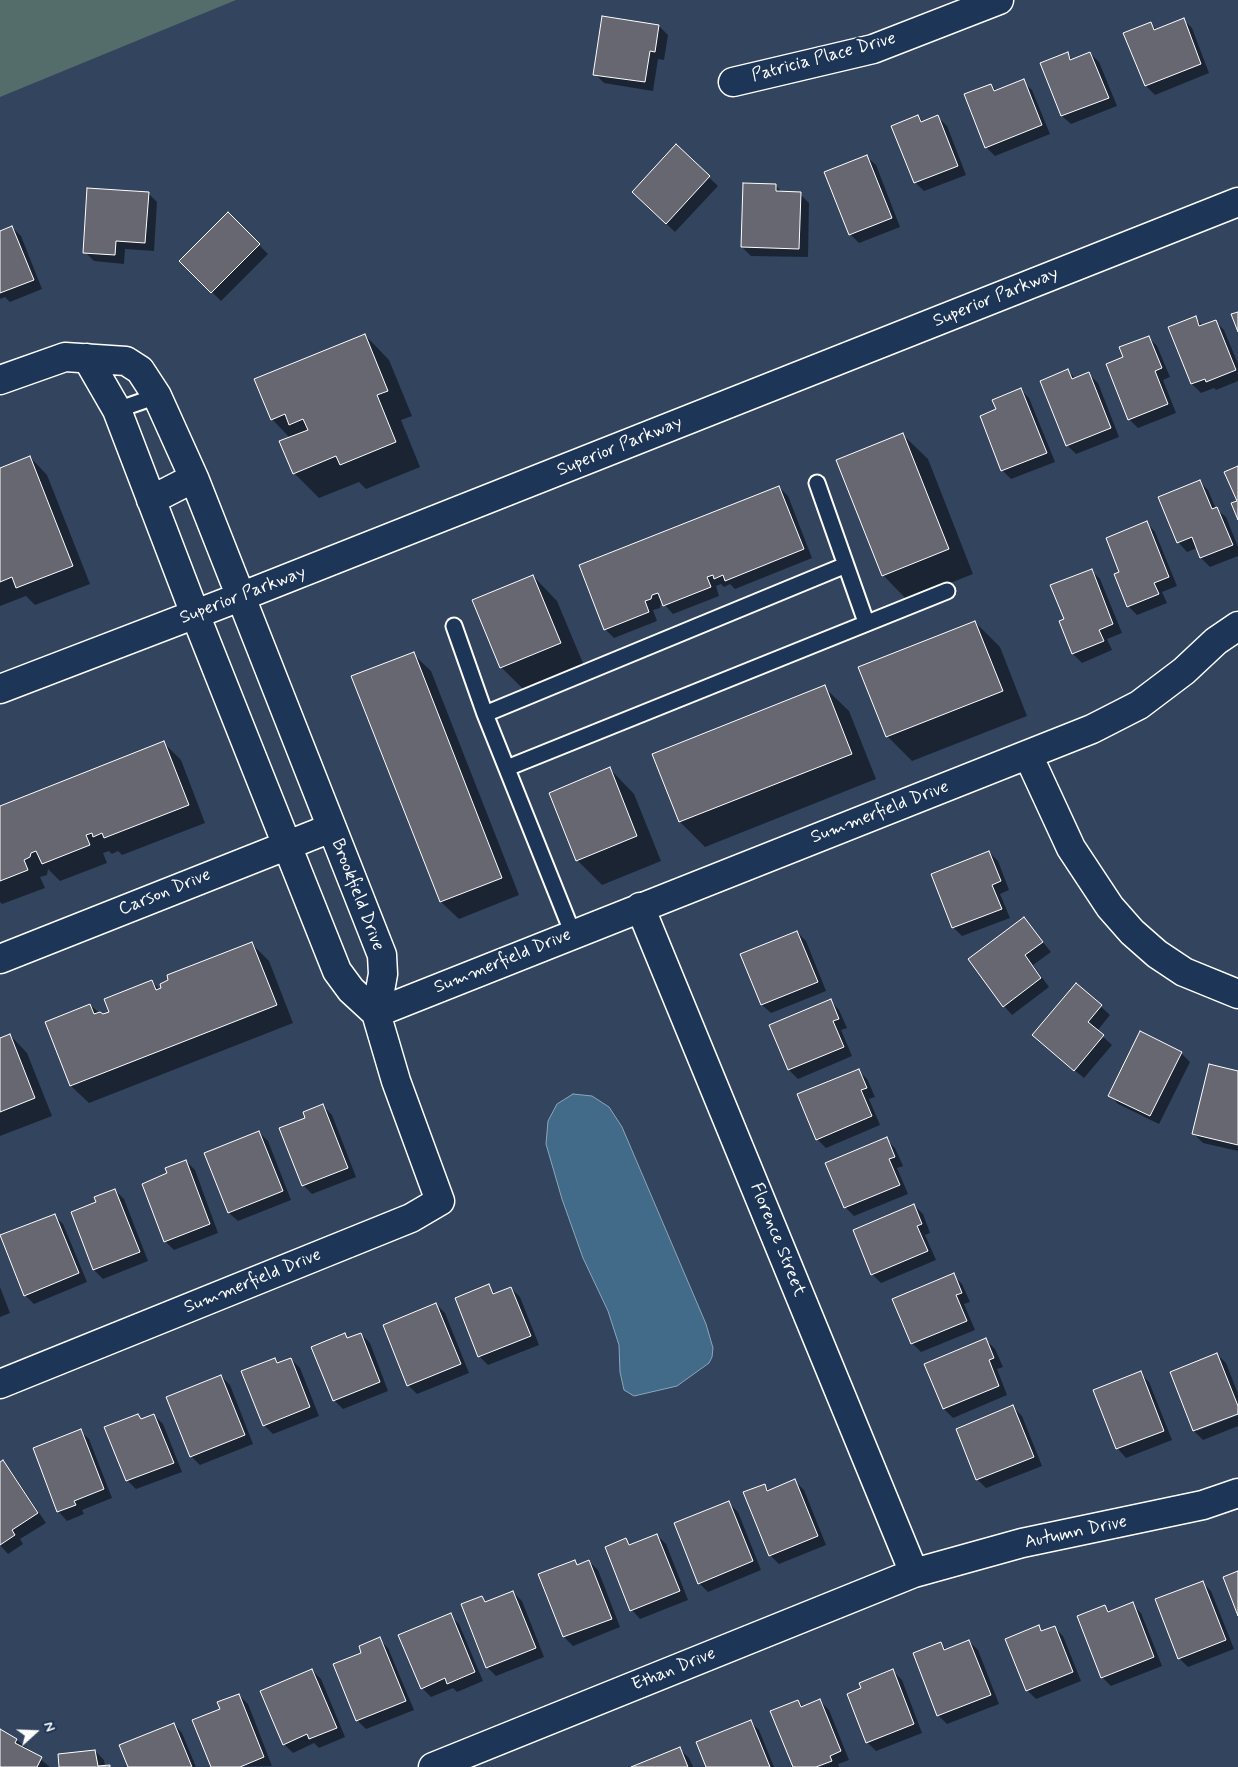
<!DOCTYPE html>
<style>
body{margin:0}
#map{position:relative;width:1238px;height:1767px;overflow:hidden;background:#33445f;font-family:Mynerve,sans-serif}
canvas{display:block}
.north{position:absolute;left:10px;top:1707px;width:50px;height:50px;-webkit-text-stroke:4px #1d3557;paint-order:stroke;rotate:70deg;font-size:14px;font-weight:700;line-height:20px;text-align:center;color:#fff}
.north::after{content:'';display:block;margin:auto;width:18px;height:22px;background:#fff;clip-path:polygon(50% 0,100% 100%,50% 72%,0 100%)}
</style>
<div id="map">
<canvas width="1238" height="1767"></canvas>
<div class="north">N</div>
</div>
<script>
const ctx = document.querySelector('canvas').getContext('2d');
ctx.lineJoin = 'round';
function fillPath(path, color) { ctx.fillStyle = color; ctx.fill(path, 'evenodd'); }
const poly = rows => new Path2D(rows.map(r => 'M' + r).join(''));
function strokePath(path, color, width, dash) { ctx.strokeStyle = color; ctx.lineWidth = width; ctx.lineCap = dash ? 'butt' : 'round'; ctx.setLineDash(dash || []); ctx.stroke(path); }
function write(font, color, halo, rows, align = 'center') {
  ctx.font = font + ' Mynerve,sans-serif'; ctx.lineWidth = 4; ctx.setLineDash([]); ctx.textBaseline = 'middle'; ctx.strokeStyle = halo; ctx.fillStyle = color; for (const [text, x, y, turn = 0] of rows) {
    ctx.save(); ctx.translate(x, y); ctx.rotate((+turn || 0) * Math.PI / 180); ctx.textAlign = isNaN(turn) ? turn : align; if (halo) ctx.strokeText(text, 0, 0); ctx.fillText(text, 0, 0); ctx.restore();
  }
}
fillPath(poly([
 [0,0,236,0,0,97]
]), '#546d6a');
const water = poly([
 [573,1094,592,1096,609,1107,622,1127,706,1324,713,1348,712,1357,709,1363,677,1386,634,1396,624,1390,620,1372,619,1345,608,1311,583,1258,562,1199,546,1144,548,1121,557,1104,573,1094]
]);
fillPath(water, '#416b89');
strokePath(water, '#8da6b8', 1);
fillPath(poly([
 [1183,19,1192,28,1209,73,1155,95,1146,86,1151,24,1157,30],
 [659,26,668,35,664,60,658,59,653,91,604,83,595,74],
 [1090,53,1099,62,1117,106,1071,124,1062,116,1042,64,1067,54,1073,60],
 [1023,81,1032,90,1050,134,995,156,986,147,991,85,997,91],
 [918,116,924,122,938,117,947,126,966,175,924,191,915,182],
 [676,146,718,186,675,232,642,201],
 [867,157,876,165,900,227,859,243,850,234],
 [775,185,783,193,800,194,809,203,808,257,751,256,742,247],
 [148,193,157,202,154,251,125,249,124,264,94,261,85,252],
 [228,214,268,254,221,301,181,261],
 [12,227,21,236,42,289,10,302,5,297,0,299,0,232],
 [1195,318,1203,326,1215,321,1224,330,1238,364,1238,381,1216,390,1214,388,1201,393,1192,384,1170,328],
 [365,335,389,360,412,416,401,420,420,467,366,489,359,482,319,498,294,473,290,438,272,419],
 [1148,337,1157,346,1170,377,1163,380,1176,413,1138,428,1129,419,1124,358],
 [1068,371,1076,379,1089,374,1098,383,1119,437,1076,454,1067,445],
 [1020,389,1029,398,1055,462,1011,479,1002,470,998,410],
 [903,435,928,459,973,574,907,600,883,575],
 [30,457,47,475,90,584,35,605,26,596,0,606,0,469],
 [1199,481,1208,490,1216,509,1226,517,1238,547,1238,556,1210,567,1201,558,1197,548,1187,552,1179,543,1160,498],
 [779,487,788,496,812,558,735,589,730,584,724,587,721,584,716,586,719,596,673,614,663,603,661,603,660,608,653,610,657,621,614,638,605,629],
 [1147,523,1155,532,1177,586,1162,592,1167,603,1137,615,1128,606,1121,572],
 [1091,570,1100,579,1122,633,1107,639,1112,650,1082,663,1073,654,1065,620],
 [533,576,557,601,585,668,526,692,501,667],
 [975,622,1000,647,1027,716,912,761,887,736],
 [413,654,431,671,519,895,459,919,441,902],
 [824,687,849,711,876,779,705,847,680,822],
 [164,743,181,760,205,823,122,855,118,851,112,854,109,851,103,853,107,863,60,881,48,869,47,875,40,877,45,888,2,904,0,902,0,807],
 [610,769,634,794,661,861,602,885,577,860],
 [989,852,998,861,1009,890,1000,894,1010,918,962,936,953,927],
 [1024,919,1051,952,1033,965,1049,987,1012,1015,1004,1006],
 [797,932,806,941,826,991,771,1013,762,1005],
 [251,943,269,961,293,1023,89,1103,71,1086,46,1022,90,1005,103,1016,110,1013,152,981,160,990],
 [1076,984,1110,1015,1097,1031,1112,1045,1084,1078,1042,1043],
 [831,1001,839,1010,847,1028,841,1030,852,1056,798,1079,789,1070],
 [10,1035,27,1053,52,1116,0,1136,0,1039],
 [1181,1053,1190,1062,1159,1124,1118,1104,1110,1095],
 [858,1070,867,1079,875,1097,869,1099,880,1125,826,1148,817,1139],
 [1238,1072,1238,1151,1203,1143,1194,1134],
 [323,1106,332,1115,356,1177,312,1194,303,1185,306,1118],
 [259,1132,268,1141,291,1200,238,1221,229,1213],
 [886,1139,895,1148,903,1166,897,1168,908,1194,854,1216,845,1207],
 [186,1161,195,1170,218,1233,174,1250,165,1241,169,1174],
 [115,1190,124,1199,148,1261,103,1279,94,1270,73,1213,98,1203],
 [914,1205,923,1214,930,1233,925,1235,936,1260,881,1283,872,1274],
 [54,1215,63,1224,87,1282,34,1304,25,1295],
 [953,1275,962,1284,970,1302,964,1304,975,1330,921,1352,912,1343],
 [488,1286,496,1294,511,1288,520,1297,539,1345,488,1365,479,1356],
 [0,1287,10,1313,0,1317],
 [436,1304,445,1313,469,1373,417,1394,408,1385],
 [361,1334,370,1343,388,1391,343,1409,334,1400,345,1335,349,1339],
 [986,1340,995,1349,1003,1367,997,1369,1007,1395,953,1418,944,1409,926,1365],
 [1217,1354,1226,1363,1238,1394,1238,1412,1197,1429,1197,1431,1238,1415,1238,1426,1203,1440,1194,1431,1171,1373],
 [275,1359,280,1364,291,1359,300,1368,319,1416,273,1434,264,1425],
 [1140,1373,1149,1382,1172,1440,1126,1458,1118,1449,1095,1391],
 [221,1376,230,1385,253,1444,200,1465,191,1456],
 [1013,1407,1022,1416,1042,1466,986,1488,977,1479],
 [138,1415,142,1420,154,1415,163,1424,182,1472,136,1489,127,1480],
 [80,1431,89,1439,112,1498,82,1510,84,1514,67,1521,59,1512,34,1448],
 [3,1462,11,1471,46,1523,20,1539,23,1544,8,1554,0,1545,0,1463],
 [795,1481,804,1490,826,1545,779,1564,770,1555,764,1485,770,1491],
 [729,1503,738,1512,761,1570,708,1592,699,1583],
 [657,1535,666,1544,688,1600,640,1619,632,1610,626,1540,632,1546],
 [574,1561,578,1565,589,1561,598,1570,620,1627,573,1646,564,1637,540,1575],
 [1202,1582,1211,1591,1234,1649,1188,1667,1179,1658],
 [513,1592,522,1601,544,1657,496,1676,487,1667,482,1597,488,1603],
 [1132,1604,1141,1613,1162,1666,1111,1686,1102,1677,1104,1606,1111,1612],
 [450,1615,459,1624,483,1681,457,1692,453,1688,431,1697,422,1688],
 [1038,1627,1043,1632,1054,1627,1063,1636,1081,1681,1036,1699,1027,1690],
 [379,1639,388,1648,414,1710,366,1729,357,1720,363,1654],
 [969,1641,978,1650,999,1704,947,1724,938,1715,941,1644,947,1650],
 [312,1670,321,1679,345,1737,319,1748,314,1743,293,1753,284,1744],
 [893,1671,902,1680,922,1733,876,1751,867,1742,862,1689],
 [239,1695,248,1704,272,1766,212,1767,222,1709],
 [798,1701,804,1707,820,1701,829,1710,849,1760,838,1764,839,1767,795,1767],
 [750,1721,759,1730,774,1767,707,1767],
 [174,1724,182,1733,196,1767,129,1767],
 [0,1731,17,1740,50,1767,0,1767],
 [680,1749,689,1758,693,1767,635,1767],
 [95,1751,104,1760,105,1766,111,1767,60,1767]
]), '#0007');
const building = poly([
 [602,16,659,25,655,52,650,51,645,82,593,75,602,16],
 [1184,18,1201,64,1145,86,1123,33,1151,22,1154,30,1184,18],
 [1068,52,1070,60,1090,52,1109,98,1061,116,1040,63,1068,52],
 [1024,79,1042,125,985,148,964,94,991,84,994,91,1024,79],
 [918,115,921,122,938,115,958,166,914,183,891,126,918,115],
 [676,144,710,176,666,224,632,192,676,144],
 [867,155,892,218,849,235,824,172,867,155],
 [743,183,776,184,776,191,801,192,799,249,741,247,743,183],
 [87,188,149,192,145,243,116,241,115,255,83,253,87,188],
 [228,212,260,244,211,293,179,261,228,212],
 [12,226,34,280,0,293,0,231,12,226],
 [1238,312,1238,332,1231,314,1238,312],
 [1196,316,1199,326,1216,320,1236,370,1206,382,1205,379,1191,384,1168,327,1196,316],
 [365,334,388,391,377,395,396,442,340,465,336,456,293,474,279,441,308,430,303,419,289,425,285,414,271,420,254,379,365,334],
 [1149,336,1162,368,1155,371,1168,404,1128,420,1106,364,1123,357,1119,347,1149,336],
 [1068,369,1072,379,1089,372,1111,428,1066,446,1040,381,1068,369],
 [1021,388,1047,453,1001,471,980,416,996,409,992,400,1021,388],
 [903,433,949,549,882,576,836,460,903,433],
 [30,456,73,566,16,588,12,577,0,582,0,468,30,456],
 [1238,466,1238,520,1231,503,1237,501,1224,472,1238,466],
 [1200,480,1212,509,1217,507,1233,545,1200,558,1192,537,1177,543,1158,497,1200,480],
 [779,486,804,549,725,581,723,575,714,579,713,575,707,577,711,587,663,606,658,593,652,595,651,599,645,601,649,612,604,630,579,565,779,486],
 [1147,521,1169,577,1154,583,1159,594,1127,607,1114,574,1119,572,1106,538,1147,521],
 [1092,569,1113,624,1099,630,1104,641,1072,654,1059,621,1064,619,1050,585,1092,569],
 [533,575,561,643,500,668,472,600,533,575],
 [975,621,1003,691,886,737,858,667,975,621],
 [414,652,502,878,440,902,351,676,414,652],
 [825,685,852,754,679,822,652,754,825,685],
 [164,741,189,805,104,838,102,833,93,837,92,833,86,835,90,845,42,864,36,851,31,853,30,857,24,860,28,870,0,881,0,806,164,741],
 [610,767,637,836,576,861,549,793,610,767],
 [989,851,1001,881,992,885,1002,909,952,928,931,874,989,851],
 [1024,917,1043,942,1025,955,1041,978,1003,1007,968,959,1024,917],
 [797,931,818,982,761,1005,740,954,797,931],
 [252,942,277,1005,70,1086,45,1022,90,1004,94,1014,100,1012,103,1014,109,1012,104,999,152,980,156,990,161,988,160,984,168,980,167,975,252,942],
 [1076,983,1102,1005,1088,1022,1104,1035,1074,1071,1032,1035,1076,983],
 [831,999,839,1019,833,1021,844,1047,788,1070,769,1025,831,999],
 [1140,1031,1182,1052,1150,1116,1108,1096,1140,1031],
 [10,1034,35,1098,0,1112,0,1038,10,1034],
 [1209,1064,1238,1071,1238,1145,1192,1134,1209,1064],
 [859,1069,867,1088,861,1090,872,1116,816,1140,797,1094,859,1069],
 [323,1104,348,1168,302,1186,279,1128,305,1118,303,1112,323,1104],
 [259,1131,283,1191,228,1213,204,1153,259,1131],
 [887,1137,895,1157,889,1159,900,1185,844,1208,825,1163,887,1137],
 [186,1160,210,1224,164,1242,142,1184,167,1173,165,1168,186,1160],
 [115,1189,140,1252,93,1270,71,1212,96,1202,94,1197,115,1189],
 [914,1204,922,1224,917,1226,928,1251,871,1275,853,1230,914,1204],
 [55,1214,79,1273,24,1296,0,1235,55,1214],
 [954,1273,962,1293,956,1295,967,1321,911,1344,892,1299,954,1273],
 [489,1284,493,1294,511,1287,531,1336,478,1357,455,1298,489,1284],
 [436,1303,461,1364,407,1386,383,1325,436,1303],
 [345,1333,347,1338,361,1333,380,1382,333,1401,311,1347,345,1333],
 [986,1338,994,1358,989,1360,999,1386,943,1409,924,1364,986,1338],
 [1217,1353,1238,1406,1238,1414,1193,1431,1170,1372,1217,1353],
 [275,1358,277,1363,291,1358,310,1407,263,1426,241,1371,275,1358],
 [1141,1371,1164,1431,1116,1449,1093,1390,1141,1371],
 [221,1375,245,1435,190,1457,166,1397,221,1375],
 [1013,1405,1034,1457,976,1480,956,1429,1013,1405],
 [138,1414,141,1419,154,1414,174,1463,126,1481,104,1427,138,1414],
 [81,1429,104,1489,74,1501,76,1505,57,1512,33,1448,81,1429],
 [3,1460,38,1513,12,1530,15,1535,0,1545,0,1462,3,1460],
 [795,1479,818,1536,769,1556,743,1492,765,1484,767,1491,795,1479],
 [729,1501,753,1561,698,1584,674,1523,729,1501],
 [657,1534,680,1591,630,1611,605,1547,626,1538,629,1545,657,1534],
 [575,1560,577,1565,589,1560,612,1619,563,1637,538,1574,575,1560],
 [1238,1571,1238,1616,1223,1577,1238,1571],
 [1203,1581,1226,1640,1178,1659,1155,1599,1203,1581],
 [513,1591,536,1648,486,1668,461,1604,482,1596,485,1602,513,1591],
 [1133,1602,1154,1657,1101,1678,1077,1616,1105,1605,1108,1612,1133,1602],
 [451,1613,475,1672,447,1684,445,1678,421,1689,398,1635,451,1613],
 [1039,1625,1041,1631,1055,1626,1073,1672,1026,1691,1005,1639,1039,1625],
 [380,1637,406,1701,356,1721,333,1664,361,1653,359,1646,380,1637],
 [969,1640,991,1695,937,1716,913,1653,941,1642,944,1650,969,1640],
 [312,1669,337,1728,309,1739,307,1734,283,1745,260,1691,312,1669],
 [893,1669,914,1724,866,1743,847,1694,861,1688,859,1683,893,1669],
 [239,1694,264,1757,240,1767,211,1767,192,1720,220,1709,217,1702,239,1694],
 [820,1699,841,1751,830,1756,832,1761,816,1767,793,1767,770,1711,798,1700,801,1707,820,1699],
 [751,1720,770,1767,706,1767,696,1742,751,1720],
 [174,1723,192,1767,128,1767,119,1745,174,1723],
 [0,1729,17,1739,15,1743,42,1757,37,1767,0,1767,0,1729],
 [680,1747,688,1767,631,1767,680,1747],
 [95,1750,98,1766,110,1765,110,1767,59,1767,58,1754,95,1750]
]);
fillPath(building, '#676771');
strokePath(building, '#fff', 1);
const lane = poly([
 [117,410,157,396],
 [817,483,866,622],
 [454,626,485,714,573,934],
 [485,714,846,565],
 [507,768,947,591]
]);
const street = poly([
 [733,82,873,49,999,0],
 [87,358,117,410,195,614,337,971,351,990,376,1013],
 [0,380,65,357,126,361,140,370,157,396,194,478,382,955,383,974,376,1013],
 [151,500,194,478],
 [0,689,240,597,1238,202],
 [1028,755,1071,848,1110,907,1132,932,1157,954,1184,972,1238,994],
 [640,907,914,1573],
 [0,959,331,828],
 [0,1384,411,1218,440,1201,396,1081,376,1013,1092,729,1139,705,1184,671,1216,641,1238,626],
 [433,1767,914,1573,1022,1543,1203,1505,1238,1493]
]);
strokePath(lane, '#fff', 19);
strokePath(street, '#fff', 31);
strokePath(lane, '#1d3557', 15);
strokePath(street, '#1d3557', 28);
write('18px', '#fff', '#1d3557', [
 ["Patricia Place Drive",824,58,-15],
 ["Superior Parkway",996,298,-22],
 ["Superior Parkway",620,447,-22],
 ["Superior Parkway",243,596,-21],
 ["Summerfield Drive",880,813,-21],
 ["Carson Drive",165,893,-22],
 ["Brookfield Drive",357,895,69],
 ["Summerfield Drive",503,962,-22],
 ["Florence Street",777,1240,68],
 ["Summerfield Drive",253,1282,-22],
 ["Autumn Drive",1076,1533,-12],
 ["Ethan Drive",674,1670,-22]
]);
</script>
